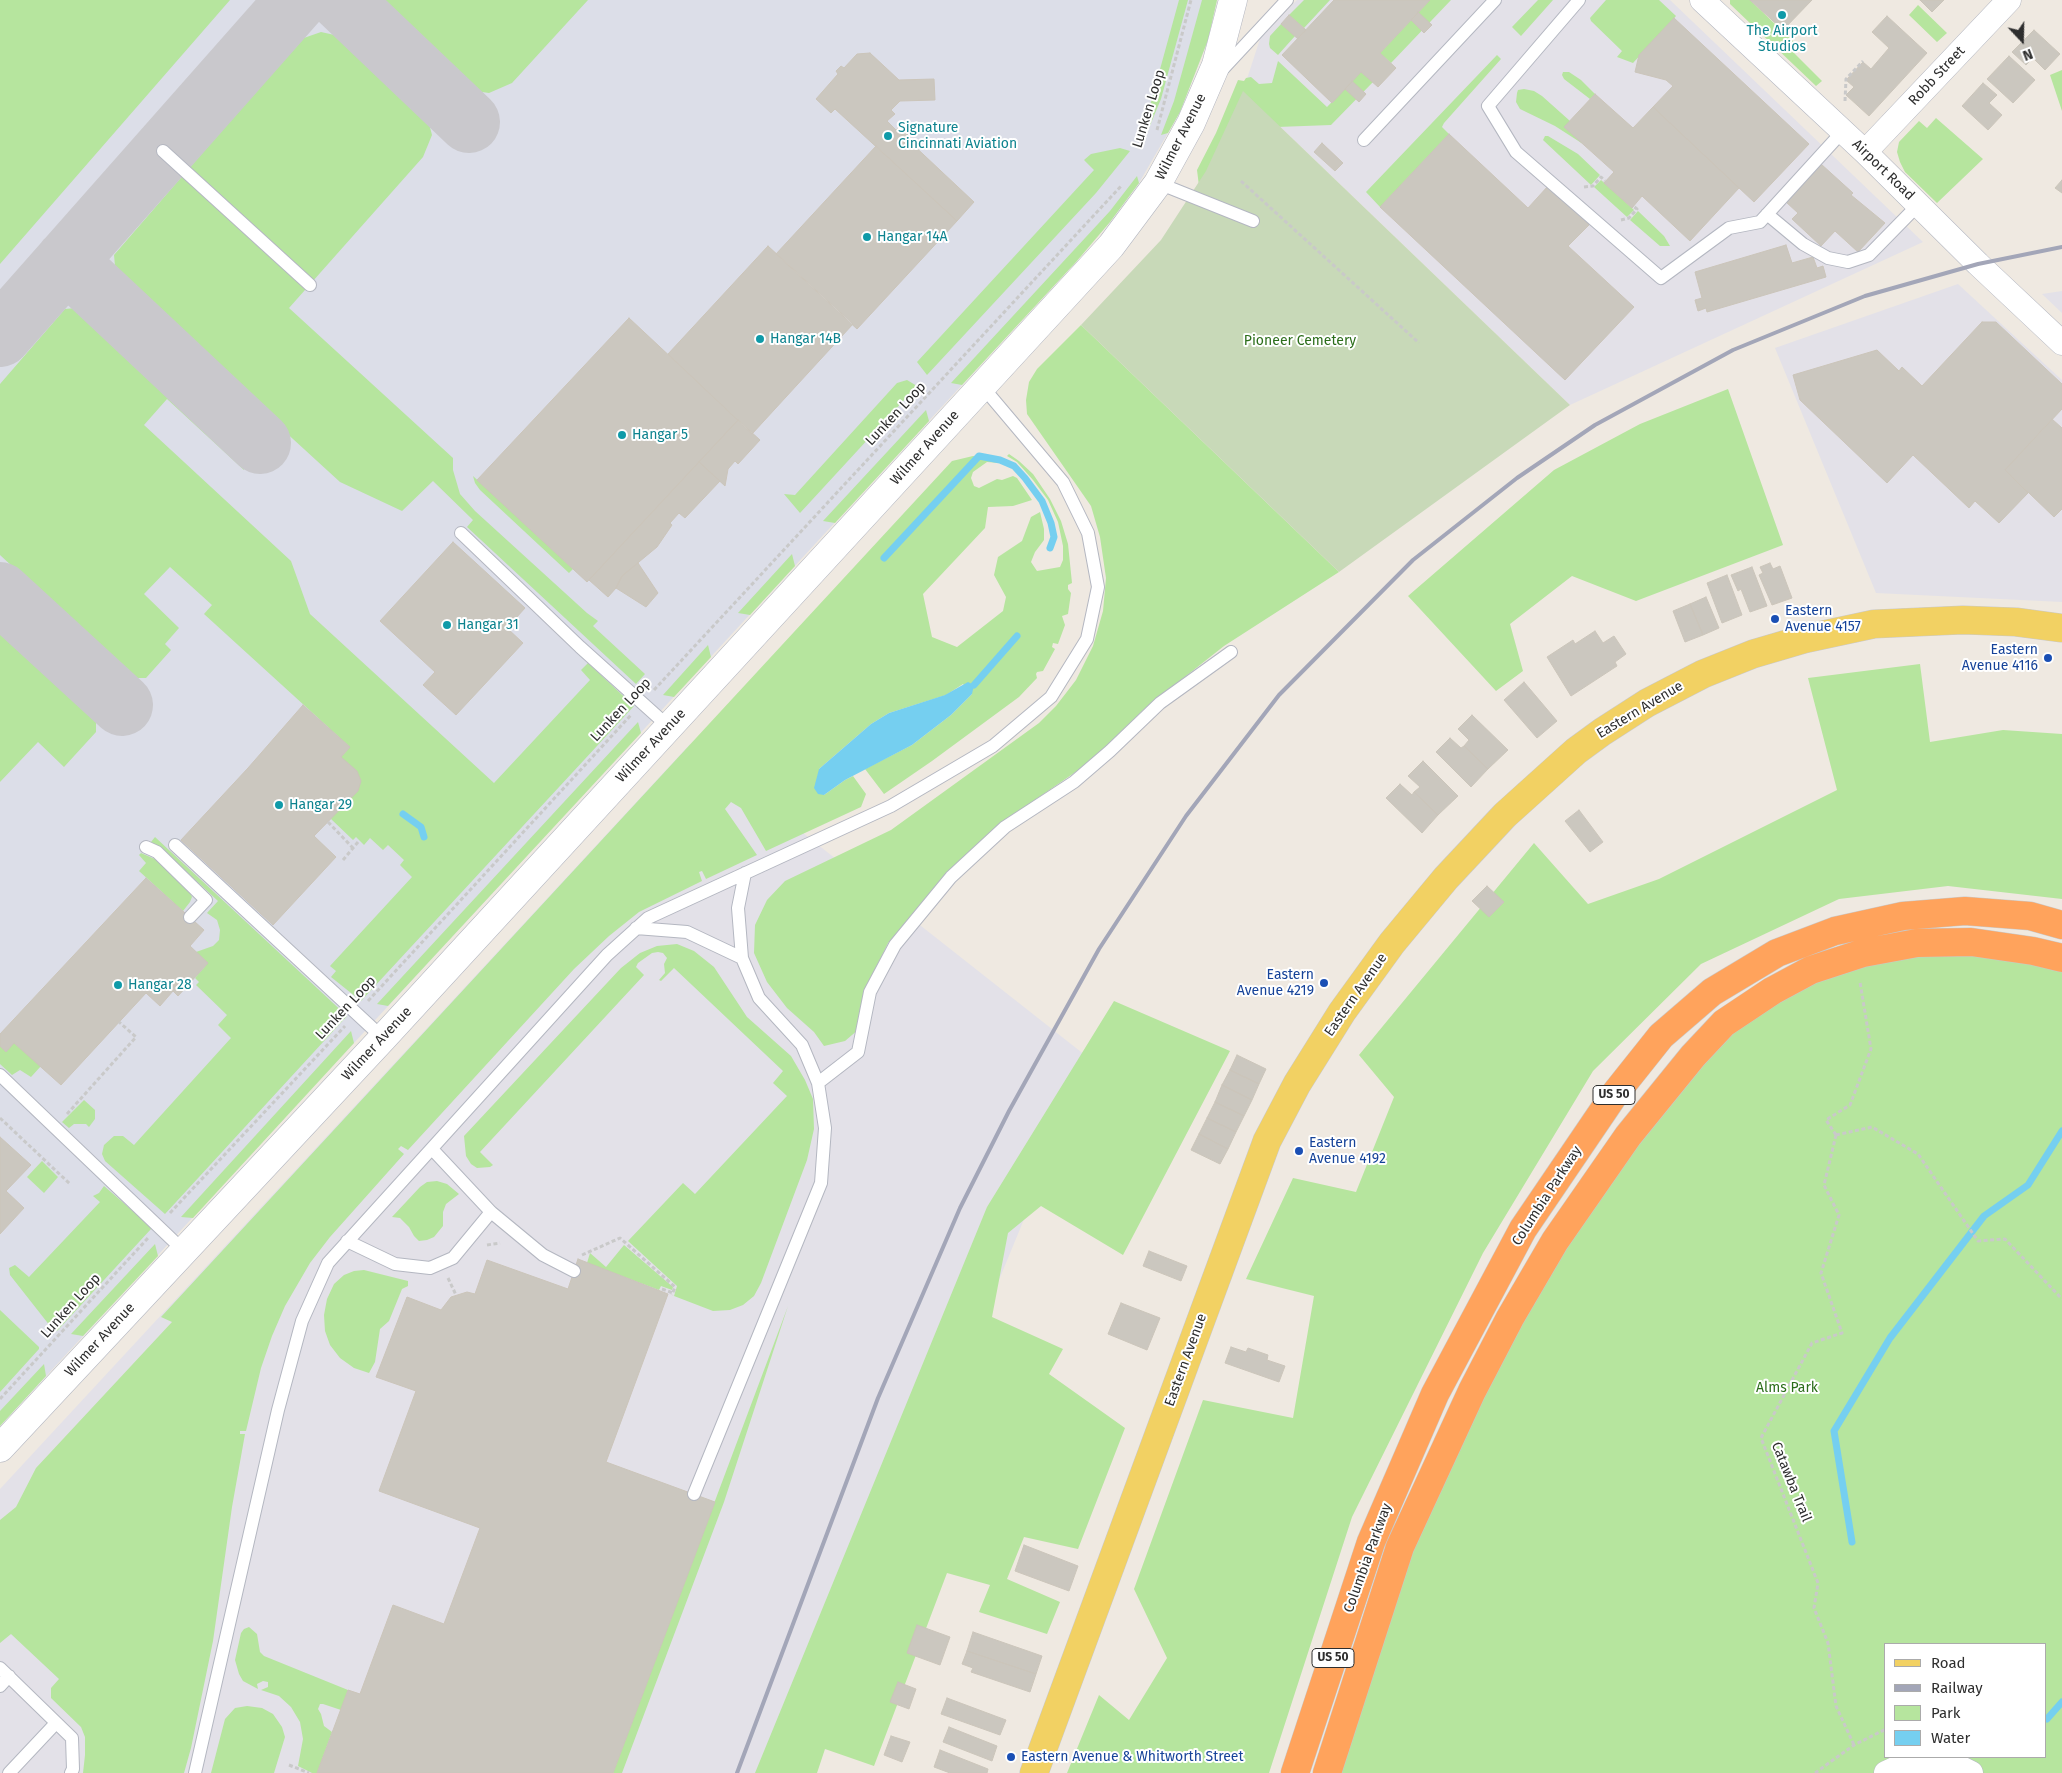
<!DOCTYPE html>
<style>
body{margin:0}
#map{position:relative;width:2062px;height:1773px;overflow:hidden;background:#efe9e1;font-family:"Fira Sans",sans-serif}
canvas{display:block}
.legend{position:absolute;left:1884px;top:1643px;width:162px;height:115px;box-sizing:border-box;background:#fff;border:1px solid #ababab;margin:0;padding:6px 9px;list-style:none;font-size:15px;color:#2e2e2e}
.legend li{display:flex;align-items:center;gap:10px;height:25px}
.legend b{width:25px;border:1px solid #ababab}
.north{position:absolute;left:1997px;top:15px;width:50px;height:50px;-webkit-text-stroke:4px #fff;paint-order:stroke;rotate:159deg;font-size:14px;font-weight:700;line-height:20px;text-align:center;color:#2e2e2e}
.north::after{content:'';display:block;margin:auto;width:18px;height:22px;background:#2e2e2e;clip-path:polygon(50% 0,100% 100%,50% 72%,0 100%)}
</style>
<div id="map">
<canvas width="2062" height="1773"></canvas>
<ul class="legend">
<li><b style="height:6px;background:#f2d163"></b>Road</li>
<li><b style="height:6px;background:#a3a6b8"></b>Railway</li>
<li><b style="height:14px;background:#b6e59e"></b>Park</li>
<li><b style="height:14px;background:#75cff0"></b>Water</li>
</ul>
<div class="north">N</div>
</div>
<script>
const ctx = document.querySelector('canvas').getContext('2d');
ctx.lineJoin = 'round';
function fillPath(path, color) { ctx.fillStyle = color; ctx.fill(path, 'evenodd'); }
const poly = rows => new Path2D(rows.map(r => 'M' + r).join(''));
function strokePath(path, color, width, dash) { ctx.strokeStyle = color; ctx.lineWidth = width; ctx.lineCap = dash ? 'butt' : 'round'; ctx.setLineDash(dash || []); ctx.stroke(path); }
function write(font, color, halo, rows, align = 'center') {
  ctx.font = font + ' "Fira Sans",sans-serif'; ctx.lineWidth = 4; ctx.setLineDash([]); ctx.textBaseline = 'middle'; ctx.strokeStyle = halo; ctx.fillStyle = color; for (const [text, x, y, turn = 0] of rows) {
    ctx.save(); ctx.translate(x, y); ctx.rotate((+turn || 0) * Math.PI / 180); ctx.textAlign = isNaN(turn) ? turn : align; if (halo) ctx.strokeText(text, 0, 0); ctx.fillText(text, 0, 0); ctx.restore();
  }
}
fillPath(poly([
 [1297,0,1670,0,1923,242,1570,405,1243,91,1260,39],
 [1958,284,2062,380,2062,602,1876,593,1775,348],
 [2062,291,2062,313,2042,294],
 [690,744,1090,1059,796,1773,0,1773,0,1489]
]), '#e3e1e8');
fillPath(poly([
 [0,0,1217,0,1208,40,1180,112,1139,183,1110,222,962,385,0,1426]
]), '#dcdee8');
fillPath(poly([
 [0,0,230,0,0,264],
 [373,0,588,0,512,83,489,93,475,91,459,83,402,32],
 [1179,0,1188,0,1161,99,1146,135,1141,131,1148,113],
 [1202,0,1217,0,1208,40,1180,112,1168,133,1161,135,1174,101],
 [1304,0,1330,0,1304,28,1289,15],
 [1430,0,1451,0,1391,63,1380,53],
 [1538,0,1553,0,1521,36,1512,27],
 [1606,0,1659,0,1676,16,1633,63,1617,57,1622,51,1591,21,1590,18],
 [1730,0,1750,0,1798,46,1793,52,1822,81,1816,86,1730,4],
 [1918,5,1947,33,1937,42,1909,15],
 [1281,24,1295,36,1278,55,1270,48,1269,44,1270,36],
 [321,32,339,36,375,63,426,112,432,135,423,157,289,308,453,458,453,470,460,494,475,511,587,613,598,621,593,626,645,674,636,684,467,527,473,520,433,481,402,511,340,482,116,277,114,255,301,39],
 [1497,55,1501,59,1444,123,1442,127,1449,134,1380,207,1366,192],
 [1278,61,1327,107,1361,72,1373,82,1331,125,1250,128,1199,186,1197,170,1216,133,1238,80,1244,81,1246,78,1251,77,1259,84,1272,83],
 [2062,70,2062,111,2050,75],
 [1563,72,1569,72,1581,80,1595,94,1590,99,1564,79,1562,75],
 [1524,89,1534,91,1542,96,1570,121,1583,144,1555,126,1520,109,1516,102,1517,93,1518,90],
 [1936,118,1983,159,1937,203,1905,172,1900,162,1897,152,1899,142,1919,121,1927,128],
 [1545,136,1548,136,1578,154,1600,175,1591,185,1543,140],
 [1120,148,1130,151,1096,193,927,375,917,362,1094,170,1084,160,1091,154],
 [1137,176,1139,183,1110,222,1076,262,962,385,951,383,1110,211],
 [1601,180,1634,210,1627,217,1594,187],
 [1638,211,1664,236,1670,246,1660,246,1630,220],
 [86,307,246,457,244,470,167,399,144,425,291,561,310,614,494,783,590,680,581,670,588,663,634,706,361,1001,331,977,336,971,330,966,412,877,400,865,404,860,388,845,383,850,370,838,364,845,356,837,353,840,331,819,341,757,350,747,204,614,212,605,170,567,144,594,179,628,165,644,171,650,146,678,133,678,0,555,0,384,65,309],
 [1081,325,1339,572,1224,646,1143,710,1090,762,1003,822,947,875,888,943,865,990,859,1029,845,1041,824,1046,814,1032,787,1008,767,982,754,953,755,925,767,900,785,881,891,830,1039,723,1056,706,1076,680,1093,646,1103,611,1106,578,1100,537,1091,506,1027,414,1026,400,1029,382,1037,369],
 [907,380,917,386,800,513,784,494,795,495,897,383],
 [1728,389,1783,545,1636,601,1572,576,1510,624,1523,671,1496,691,1408,596,1554,470,1640,424],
 [926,410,929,421,835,523,823,521],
 [1009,454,1019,461,1033,474,1050,499,1061,521,1068,544,1072,583,1068,585,1068,589,1071,593,1068,614,1062,616,1065,625,1058,644,1053,643,1052,647,1055,649,1043,671,1037,672,1036,674,1037,678,1019,697,932,761,884,794,865,769,912,745,951,715,972,694,963,684,946,695,889,713,871,724,819,769,824,795,845,780,853,776,866,794,861,807,766,851,741,808,731,802,725,809,757,855,706,879,702,871,699,872,702,881,639,912,609,936,574,969,408,1150,401,1146,398,1149,404,1154,330,1237,310,1263,285,1306,272,1336,261,1368,246,1431,240,1431,240,1434,245,1434,232,1507,213,1641,191,1748,184,1773,83,1773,85,1755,85,1737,81,1727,51,1698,51,1688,59,1679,11,1634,0,1643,0,1520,16,1507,36,1468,172,1322,161,1317,952,461,973,456,1001,461,1000,463,987,462,973,472,971,478,974,486,979,488,997,479,1002,480,1013,476,1017,478,1032,500,1013,506,988,507,985,528,923,594,932,637,957,647,1003,611,1006,597,994,575,998,557,1022,541,1031,517,1040,512,1044,529,1044,540,1035,552,1031,562,1037,571,1060,567,1063,560,1063,546,1058,522,1048,500,1033,480,1017,462,1007,456],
 [473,476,573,569,569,573,480,490,475,483],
 [792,554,795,566,750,615,738,613],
 [0,627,96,718,96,732,64,767,38,742,0,782],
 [708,645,711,657,674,697,663,695],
 [1920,664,1930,742,2003,730,2062,734,2062,899,1948,886,1839,899,1701,964,1593,1071,1483,1253,1352,1517,1269,1773,1067,1773,1099,1695,1129,1720,1167,1658,1134,1589,1203,1400,1293,1418,1314,1296,1246,1279,1293,1178,1356,1192,1394,1097,1359,1055,1534,843,1588,904,1659,879,1837,790,1808,678],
 [638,722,641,733,388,1006,377,1004],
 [155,837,347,1016,165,1214,105,1161,102,1154,104,1145,114,1136,123,1136,134,1145,231,1038,218,1025,227,1015,196,985,199,982,195,978,208,963,196,952,213,946,219,940,220,930,217,920,207,913,218,901,162,849,151,842],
 [141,853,157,860,189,890,192,897,190,902,183,911,139,871,146,863,139,855],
 [677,944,694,951,714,967,747,1017,791,1056,805,1080,813,1099,814,1129,807,1160,761,1283,754,1296,743,1305,730,1310,713,1311,674,1296,677,1286,628,1241,683,1183,695,1194,787,1096,773,1083,783,1071,674,968,661,981,659,980,665,973,664,964,667,958,663,953,658,952,652,953,638,963,636,967,644,975,480,1152,493,1165,490,1167,477,1168,471,1164,466,1156,464,1136,621,968,640,953,657,946],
 [1863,953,2062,958,2062,1773,1327,1773,1370,1641,1510,1318,1724,1023],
 [1886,1644,2046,1644,2046,1757,1886,1757],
 [1114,1001,1230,1051,1123,1255,1041,1206,1008,1233,992,1317,1063,1349,1049,1374,1125,1428,1078,1549,1024,1537,1007,1579,1060,1602,1047,1634,979,1612,990,1585,947,1573,874,1766,825,1749,817,1773,755,1773,987,1207],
 [351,1031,354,1043,193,1218,181,1217],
 [14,1043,41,1066,31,1077,20,1070,12,1075,0,1064,0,1046,6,1051],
 [84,1100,95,1110,95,1119,89,1127,86,1124,74,1124,69,1128,62,1122],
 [42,1161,58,1177,44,1193,27,1177],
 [437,1181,447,1184,459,1194,446,1204,443,1212,443,1226,434,1237,427,1240,419,1241,414,1236,409,1227,400,1218,392,1217,420,1187,427,1182],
 [104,1186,149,1225,151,1229,57,1331,54,1331,10,1275,9,1268,15,1265,29,1277,100,1202,93,1196,99,1193],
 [155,1244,158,1256,83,1336,71,1334],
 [624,1245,673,1287,672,1290,661,1286,659,1290,587,1263,590,1253,606,1267],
 [364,1270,408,1281,408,1286,402,1289,389,1321,380,1329,375,1362,369,1373,354,1368,340,1358,330,1345,325,1331,324,1315,327,1299,334,1284,344,1275,354,1271],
 [788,1306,724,1502,622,1773,613,1773],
 [0,1310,39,1347,39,1349,0,1392],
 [44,1364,46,1376,0,1426,0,1411],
 [249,1627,257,1634,260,1652,264,1656,348,1690,341,1710,323,1704,320,1704,318,1709,321,1714,324,1726,332,1732,317,1773,312,1773,298,1766,303,1739,300,1722,291,1707,279,1696,261,1690,268,1687,268,1682,263,1681,257,1684,258,1689,243,1681,239,1674,235,1660,241,1633,244,1629],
 [247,1706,262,1708,273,1714,282,1727,285,1737,274,1773,211,1773,225,1719,235,1708]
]), '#b6e59e');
fillPath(poly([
 [1243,91,1570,405,1339,572,1081,325,1161,240,1206,171]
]), '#c8d9b8');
fillPath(poly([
 [968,682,974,685,972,694,951,715,912,745,845,780,824,795,818,794,814,788,819,769,871,724,889,713,945,695]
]), '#75cff0');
strokePath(poly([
 [884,558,979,456,1000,460,1014,466,1025,478,1042,501,1051,523,1054,537,1050,548],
 [974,685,1017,636],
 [403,814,421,827,424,837],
 [1852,1542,1834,1431,1890,1338,1984,1216,2028,1185,2062,1131],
 [2047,1719,2062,1702]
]), '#75cff0', 7);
strokePath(poly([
 [341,0,469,122],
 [66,261,260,443],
 [0,336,297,0],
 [0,593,122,705]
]), '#c9c8cc', 62);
const building = poly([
 [1334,0,1430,0,1380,53,1396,68,1378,87,1361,72,1332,103,1282,55,1334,0],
 [1750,0,1812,0,1783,30,1750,0],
 [1920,0,1944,0,1932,12,1920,0],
 [1418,12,1432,25,1424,33,1411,20,1418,12],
 [1289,15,1306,30,1298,39,1281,24,1289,15],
 [1887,16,1927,53,1869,116,1846,95,1854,87,1846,80,1863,62,1871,69,1889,48,1872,32,1887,16],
 [1674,18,1809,144,1754,202,1653,107,1673,86,1666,80,1635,72,1639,55,1674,18],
 [2034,30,2060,54,2045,70,2033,58,2026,65,2012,52,2034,30],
 [870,53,899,80,934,79,935,100,900,101,891,110,895,114,887,121,896,130,904,122,915,133,908,140,974,202,957,221,835,109,831,113,816,99,838,74,836,71,841,66,844,68,857,54,870,53],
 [2009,56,2035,80,2013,103,1987,79,2009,56],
 [1352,81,1366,94,1359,102,1345,89,1352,81],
 [1983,83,1997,95,1989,103,2002,115,1988,130,1962,106,1983,83],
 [1595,94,1633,128,1653,107,1739,188,1690,241,1642,196,1632,208,1604,183,1614,172,1564,127,1595,94],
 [1449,134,1528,208,1548,186,1589,225,1568,246,1634,307,1565,380,1380,207,1449,134],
 [1322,143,1343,163,1335,171,1314,152,1322,143],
 [876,146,957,221,857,329,776,254,876,146],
 [1821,164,1853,193,1851,195,1885,223,1858,252,1835,231,1821,246,1792,219,1798,213,1786,202,1821,164],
 [2062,180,2062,193,2055,188,2062,180],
 [1786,245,1792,263,1813,257,1817,268,1823,266,1826,277,1707,312,1706,308,1698,311,1695,300,1702,298,1695,272,1786,245],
 [768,246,853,324,752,434,668,354,768,246],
 [629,318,738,420,587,582,477,480,629,318],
 [1982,322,1996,322,2062,384,2062,409,2005,470,2028,493,1999,523,1975,501,1969,508,1913,455,1887,483,1800,400,1793,375,1877,350,1899,371,1902,367,1922,386,1982,322],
 [2052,419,2062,428,2062,509,2054,517,2005,470,2052,419],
 [738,420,760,440,738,464,735,461,728,469,725,486,699,462,738,420],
 [699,462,720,481,685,518,679,513,670,523,672,525,657,547,622,576,616,588,608,597,589,580,699,462],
 [453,542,525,608,507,628,523,643,456,715,423,685,435,672,380,621,453,542],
 [638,563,658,593,646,607,616,588,622,576,638,563],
 [1770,563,1773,569,1780,566,1792,598,1772,605,1759,575,1763,573,1760,567,1770,563],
 [1752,567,1767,606,1750,612,1741,589,1738,591,1731,575,1752,567],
 [1727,575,1742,615,1722,623,1707,583,1727,575],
 [1706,597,1719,628,1703,635,1690,604,1706,597],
 [1690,604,1703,635,1685,642,1673,611,1690,604],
 [1595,631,1603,643,1614,636,1626,654,1615,662,1617,666,1571,696,1547,657,1573,640,1575,644,1595,631],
 [1524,682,1557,721,1537,738,1504,700,1524,682],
 [303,705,350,747,341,757,357,771,361,781,358,791,314,836,336,857,273,925,181,840,248,768,303,705],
 [1472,715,1508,750,1488,769,1464,746,1469,740,1458,729,1472,715],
 [1450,738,1461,748,1464,746,1488,769,1471,787,1436,752,1450,738],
 [1423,761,1458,796,1438,815,1414,792,1420,787,1408,776,1423,761],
 [1400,784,1412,795,1414,792,1438,815,1422,833,1386,798,1400,784],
 [1579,810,1603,842,1590,852,1565,821,1579,810],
 [146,878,204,930,190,946,208,963,178,996,173,991,160,1006,146,993,61,1085,14,1043,6,1052,0,1046,0,1034,146,878],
 [1487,886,1504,902,1489,917,1472,901,1487,886],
 [1237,1055,1266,1069,1259,1084,1230,1070,1237,1055],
 [1230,1070,1259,1084,1252,1100,1222,1085,1230,1070],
 [1222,1085,1252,1100,1244,1116,1215,1102,1222,1085],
 [1215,1102,1244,1116,1236,1132,1207,1118,1215,1102],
 [1207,1118,1236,1132,1228,1149,1199,1134,1207,1118],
 [1199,1134,1228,1149,1220,1164,1191,1150,1199,1134],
 [0,1137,31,1165,6,1191,24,1208,0,1234,0,1137],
 [1149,1251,1187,1266,1181,1281,1143,1266,1149,1251],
 [578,1259,668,1294,606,1462,715,1502,613,1773,317,1773,348,1690,360,1694,393,1605,444,1624,480,1528,379,1491,416,1391,376,1377,407,1297,441,1310,451,1297,467,1292,475,1294,487,1260,568,1289,578,1259],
 [1121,1303,1160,1318,1147,1350,1108,1334,1121,1303],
 [1231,1347,1246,1352,1248,1348,1268,1355,1267,1360,1285,1366,1279,1382,1225,1363,1231,1347],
 [1024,1545,1078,1566,1069,1591,1015,1571,1024,1545],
 [917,1625,950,1637,940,1665,907,1653,917,1625],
 [973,1632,1042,1656,1036,1674,967,1651,973,1632],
 [967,1651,1036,1674,1030,1692,971,1672,973,1668,962,1664,967,1651],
 [898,1682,916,1689,909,1709,890,1702,898,1682],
 [947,1698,1006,1720,1000,1735,941,1714,947,1698],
 [949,1727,997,1746,992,1761,943,1742,949,1727],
 [891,1736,910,1742,902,1762,884,1755,891,1736],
 [940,1750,988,1769,987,1773,950,1773,934,1767,940,1750]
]);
fillPath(building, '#cbc7bf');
strokePath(building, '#cbc5ba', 1);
const service = poly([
 [1579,0,1488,106,1516,152,1661,278,1729,228,1760,222,1843,131],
 [1221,71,1287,0],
 [1364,140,1495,0],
 [163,151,310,285],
 [1158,183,1253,221],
 [1767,214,1803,244,1828,258,1848,262,1869,255,1918,205],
 [461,533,580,647,669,727],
 [175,845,383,1038],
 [146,847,157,852,206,900,190,917],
 [636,928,687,932,742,958],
 [0,1075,184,1251],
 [818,1083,858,1052,870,992,895,945,951,877,1005,827,1074,782,1110,751,1160,703,1231,652],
 [432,1149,491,1212,543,1255,574,1271],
 [347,1241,395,1264,430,1268,453,1258,491,1212],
 [694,1494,821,1183,825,1128,818,1083,802,1045,759,998,742,958,738,908,745,873],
 [0,1668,72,1738,73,1769,71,1773],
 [0,1686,9,1676],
 [9,1773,56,1723],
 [195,1773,278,1410,302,1321,328,1263,607,955,648,918,891,806,993,746,1051,697,1087,639,1098,587,1088,533,1063,482,982,386]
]);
const minor = poly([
 [1702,0,1865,152,1978,264,2062,343],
 [1865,152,2009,0],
 [1886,1773,1899,1767,1941,1762,1961,1768,1971,1773]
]);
const tertiary = poly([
 [0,1448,383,1038,1111,246,1158,183,1191,123,1216,65,1233,0]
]);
const primary = poly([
 [1034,1773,1267,1141,1297,1084,1342,1012,1392,943,1446,878,1505,815,1576,751,1602,732,1647,703,1703,674,1753,654,1804,639,1874,624,1963,620,2016,622,2062,628]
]);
const motorway = poly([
 [1295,1773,1371,1542,1435,1394,1523,1229,1614,1095,1661,1036,1712,992,1777,953,1835,931,1903,916,1965,911,2030,916,2062,925],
 [1327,1773,1400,1547,1472,1391,1510,1318,1555,1241,1628,1136,1693,1056,1724,1023,1772,991,1811,970,1863,953,1917,943,1971,942,2033,951,2062,958]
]);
strokePath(service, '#b4b7c1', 14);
strokePath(minor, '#b4b7c1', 25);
strokePath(tertiary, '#b4b7c1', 29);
strokePath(primary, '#c9c9c9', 29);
strokePath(motorway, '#c9c9c9', 29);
strokePath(poly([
 [1845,101,1846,79,1863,61],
 [1157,130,1191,0],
 [1241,181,1419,343],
 [1584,187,1593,186,1601,177,1605,181],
 [1621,220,1629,218,1637,209,1633,206],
 [654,690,1122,185],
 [328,822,353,848],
 [343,860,358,842],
 [368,1001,631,715],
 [67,1114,136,1037,119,1022],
 [0,1118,70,1184],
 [1836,1135,1824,1185,1839,1215,1821,1273,1842,1333,1812,1343,1761,1438,1818,1583,1814,1608,1828,1643,1836,1706,1854,1745],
 [1836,1135,1872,1127,1918,1154,1978,1241,2005,1239,2062,1299],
 [1836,1135,1826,1120,1850,1105,1871,1049,1860,982],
 [170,1213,345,1026],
 [487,1245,500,1243],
 [582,1255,620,1238,675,1287,672,1295],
 [448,1278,456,1295],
 [662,1289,673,1293],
 [0,1399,148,1238],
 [289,1765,309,1773],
 [1815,1773,1854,1745,1886,1729]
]), '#c9c9c9', 3, [4, 2.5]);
strokePath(service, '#fff', 12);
strokePath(minor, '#fff', 24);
strokePath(tertiary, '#fff', 28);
strokePath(primary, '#f2d163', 28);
strokePath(motorway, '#ffa35c', 28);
strokePath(poly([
 [737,1773,878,1398,960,1208,1009,1111,1099,949,1186,816,1279,695,1413,560,1517,478,1595,425,1733,350,1865,296,1978,264,2062,247]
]), '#a3a6b8', 4);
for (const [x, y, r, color] of [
 [1782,15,5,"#0f9aa8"],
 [888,136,5,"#0f9aa8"],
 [867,237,5,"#0f9aa8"],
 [760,339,5,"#0f9aa8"],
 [622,435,5,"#0f9aa8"],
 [1775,619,5,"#1a4fb4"],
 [447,625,5,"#0f9aa8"],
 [2048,658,5,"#1a4fb4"],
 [279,805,5,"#0f9aa8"],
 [1324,983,5,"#1a4fb4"],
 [118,985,5,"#0f9aa8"],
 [1299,1151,5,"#1a4fb4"],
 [1011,1757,5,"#1a4fb4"]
]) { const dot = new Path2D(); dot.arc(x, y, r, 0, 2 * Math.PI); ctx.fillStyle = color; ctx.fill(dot); strokePath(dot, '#fff', 2); }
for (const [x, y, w] of [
 [1614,1095,42],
 [1333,1658,42]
]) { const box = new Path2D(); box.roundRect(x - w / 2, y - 9.5, w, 19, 4); ctx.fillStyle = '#fff'; ctx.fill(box); strokePath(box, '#2e2e2e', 1); }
write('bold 12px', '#2e2e2e', null, [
 ["US 50",1614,1095],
 ["US 50",1333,1658]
]);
write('14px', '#0d838f', '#fff', [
 ["The Airport",1782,31,"center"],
 ["Studios",1782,47,"center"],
 ["Signature",898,128],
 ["Cincinnati Aviation",898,144],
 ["Hangar 14A",877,237],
 ["Hangar 14B",770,339],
 ["Hangar 5",632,435],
 ["Hangar 31",457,625],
 ["Hangar 29",289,805],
 ["Hangar 28",128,985]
], 'left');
write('14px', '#2e2e2e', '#fff', [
 ["Robb Street",1937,76,-47],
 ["Lunken Loop",1149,109,-73],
 ["Wilmer Avenue",1181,137,-63],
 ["Airport Road",1883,170,44],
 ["Lunken Loop",896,414,-47],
 ["Wilmer Avenue",925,448,-48],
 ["Lunken Loop",621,710,-47],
 ["Eastern Avenue",1640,710,-31],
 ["Wilmer Avenue",651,746,-47],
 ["Eastern Avenue",1356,995,-55],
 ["Lunken Loop",346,1008,-47],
 ["Wilmer Avenue",377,1044,-47],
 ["Columbia Parkway",1547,1196,-57],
 ["Lunken Loop",71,1306,-48],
 ["Wilmer Avenue",100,1340,-47],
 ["Eastern Avenue",1186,1360,-70],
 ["Catawba Trail",1791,1482,68],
 ["Columbia Parkway",1368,1558,-70]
]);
write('14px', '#2c6e1b', '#fff', [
 ["Pioneer Cemetery",1300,341],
 ["Alms Park",1787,1388]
]);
write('14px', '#164399', '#fff', [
 ["Eastern",1785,611],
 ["Avenue 4157",1785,627],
 ["Eastern",2038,650,"right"],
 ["Avenue 4116",2038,666,"right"],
 ["Eastern",1314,975,"right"],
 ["Avenue 4219",1314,991,"right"],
 ["Eastern",1309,1143],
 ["Avenue 4192",1309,1159],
 ["Eastern Avenue & Whitworth Street",1021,1757]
], 'left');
</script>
